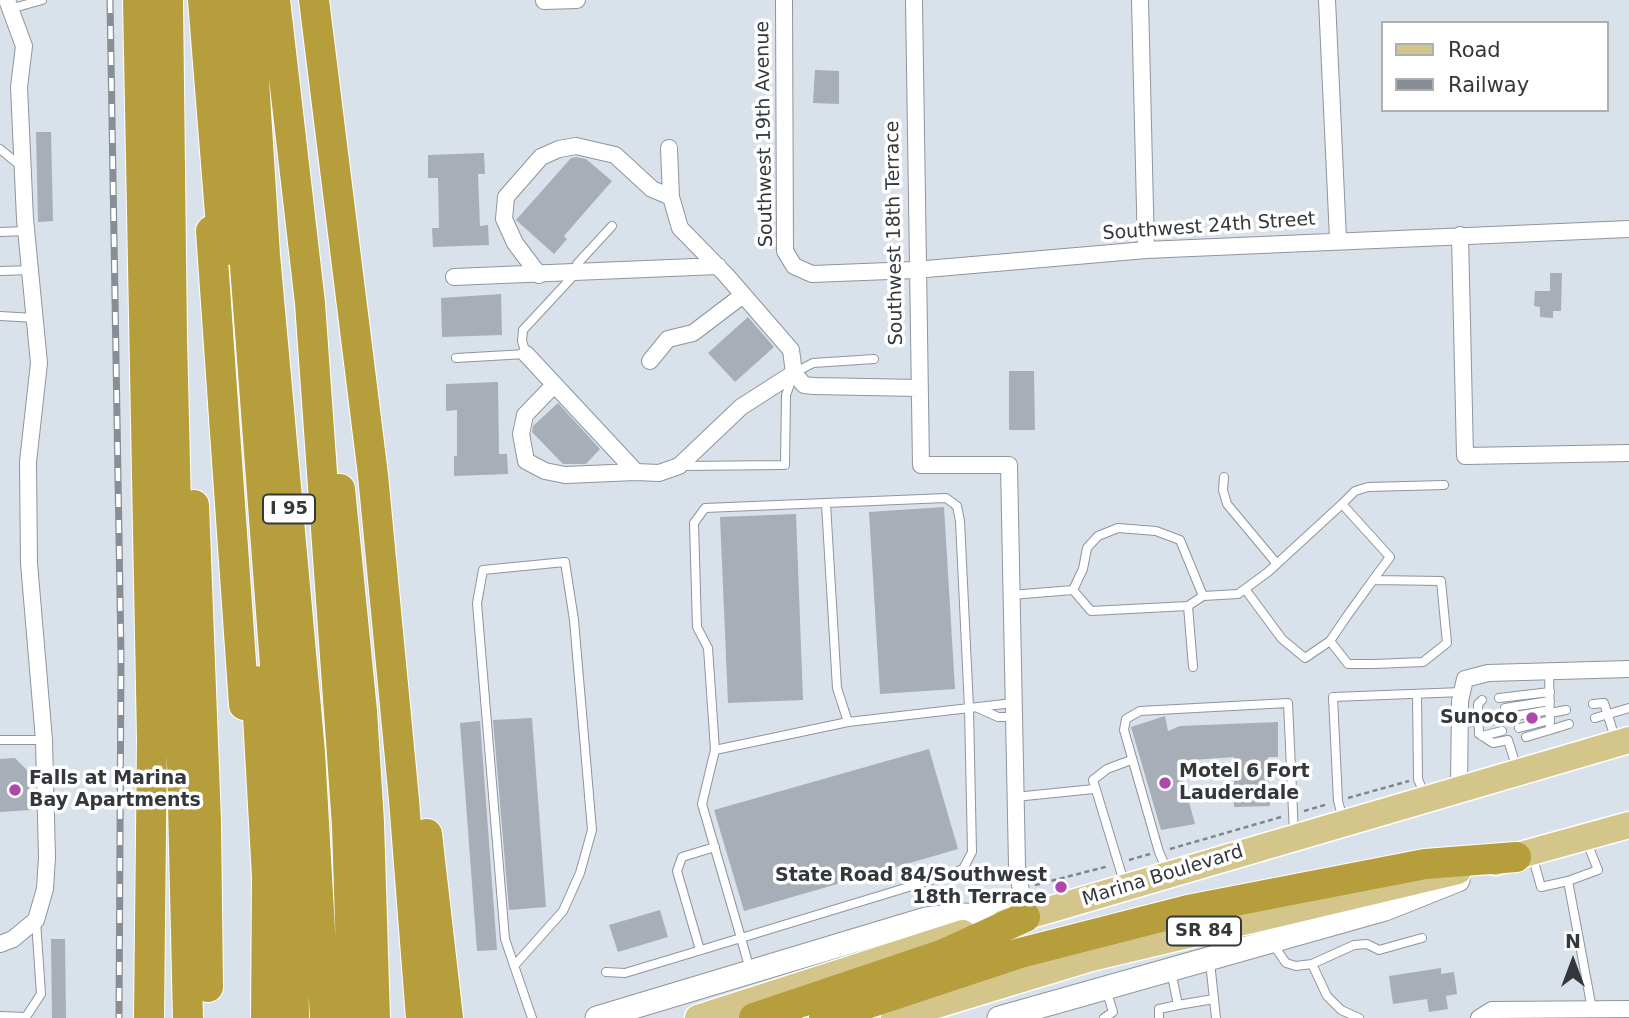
<!DOCTYPE html>
<style>
body{margin:0}
#map{position:relative;width:1629px;height:1018px;overflow:hidden;background:#d9e1eb;font-family:"DejaVu Sans",sans-serif}
canvas{display:block}
.legend{position:absolute;left:1381px;top:21px;width:228px;height:91px;box-sizing:border-box;background:#fff;border:2px solid #aeafb1;margin:0;padding:9px 12px;list-style:none;font-size:21px;color:#34373b}
.legend li{display:flex;align-items:center;gap:14px;height:35px}
.legend b{width:35px;border:2px solid #aeafb1}
.north{position:absolute;left:1538px;top:927px;width:70px;height:70px;-webkit-text-stroke:5px #fff;paint-order:stroke;rotate:0deg;font-size:19px;font-weight:700;line-height:28px;text-align:center;color:#34373b}
.north::after{content:'';display:block;margin:auto;width:24px;height:32px;background:#34373b;clip-path:polygon(50% 0,100% 100%,50% 72%,0 100%)}
</style>
<div id="map">
<canvas width="1629" height="1018"></canvas>
<ul class="legend">
<li><b style="height:9px;background:#d4c58b"></b>Road</li>
<li><b style="height:9px;background:#888e95"></b>Railway</li>
</ul>
<div class="north">N</div>
</div>
<script>
const ctx = document.querySelector('canvas').getContext('2d');
ctx.lineJoin = 'round';
function fillPath(path, color) { ctx.fillStyle = color; ctx.fill(path, 'evenodd'); }
const poly = rows => new Path2D(rows.map(r => 'M' + r).join(''));
function strokePath(path, color, width, dash) { ctx.strokeStyle = color; ctx.lineWidth = width; ctx.lineCap = dash ? 'butt' : 'round'; ctx.setLineDash(dash || []); ctx.stroke(path); }
function write(font, color, halo, rows, align = 'center') {
  ctx.font = font + ' "DejaVu Sans",sans-serif'; ctx.lineWidth = 7; ctx.setLineDash([]); ctx.textBaseline = 'middle'; ctx.strokeStyle = halo; ctx.fillStyle = color; for (const [text, x, y, turn = 0] of rows) {
    ctx.save(); ctx.translate(x, y); ctx.rotate((+turn || 0) * Math.PI / 180); ctx.textAlign = isNaN(turn) ? turn : align; if (halo) ctx.strokeText(text, 0, 0); ctx.fillText(text, 0, 0); ctx.restore();
  }
}
fillPath(poly([
 [815,70,839,71,839,104,813,103],
 [36,132,51,132,53,221,38,222],
 [484,153,485,174,478,174,480,226,488,225,489,245,433,247,432,228,439,228,438,178,428,178,428,155],
 [576,157,586,159,612,181,564,236,567,239,554,254,516,220,571,158],
 [1550,273,1562,273,1561,311,1553,311,1553,318,1540,317,1540,307,1534,306,1535,291,1550,291],
 [501,294,502,335,442,337,441,298],
 [748,317,774,347,735,382,708,353],
 [1009,371,1034,371,1035,430,1009,430],
 [498,382,499,454,507,454,508,474,454,476,454,456,457,456,457,410,446,411,446,384],
 [558,403,600,449,586,464,563,464,532,432,533,426],
 [944,507,955,689,880,694,869,512],
 [796,514,803,700,728,703,720,517],
 [1165,716,1168,731,1180,726,1278,722,1278,757,1268,757,1270,806,1234,807,1234,757,1178,761,1195,824,1161,830,1131,727],
 [532,718,546,907,509,910,493,720],
 [480,721,497,950,477,951,460,723],
 [929,749,958,849,744,911,714,810],
 [15,758,28,771,31,810,0,812,0,759],
 [660,910,668,937,618,952,609,925],
 [51,939,65,939,66,1018,52,1018],
 [1441,968,1441,974,1454,972,1457,994,1446,996,1448,1009,1429,1012,1427,999,1393,1004,1389,976]
]), '#a7aeb8');
const service = poly([
 [10,9,42,0],
 [0,149,22,167],
 [0,232,27,231],
 [0,271,31,270],
 [0,316,35,318],
 [456,358,526,354,522,341,523,330,575,274,577,264,612,226],
 [682,466,785,465,786,395,794,373,813,363,874,359],
 [1224,477,1223,490,1227,504,1277,564],
 [826,504,837,688,848,722],
 [1342,504,1355,491,1368,487,1444,485],
 [1245,589,1282,639,1305,658,1330,641],
 [1073,590,1091,611,1188,606,1203,596,1238,594,1268,572,1342,504,1390,557,1373,580,1347,616,1330,641,1348,664,1374,664,1423,662,1447,643,1441,581,1373,580],
 [1011,595,1073,590,1083,569,1087,548,1098,536,1118,528,1156,531,1180,540,1203,596],
 [1188,606,1193,667],
 [1549,671,1550,730,1569,724],
 [1417,694,1418,779,1424,794],
 [1499,698,1550,692],
 [1482,700,1478,704,1479,734,1493,743,1508,740,1517,769],
 [1593,704,1604,703,1616,741],
 [978,708,998,717,1013,717],
 [1505,708,1550,701],
 [1550,713,1566,710],
 [1511,717,1550,710],
 [1595,718,1629,708],
 [1460,723,1495,720],
 [1519,728,1550,720],
 [1482,736,1502,731],
 [1526,737,1550,730],
 [0,740,44,740],
 [715,750,848,722,1013,703],
 [1015,797,1094,789],
 [1343,819,1338,801,1333,697,1462,692],
 [1532,855,1541,887,1568,881,1598,870,1586,840],
 [1168,872,1159,852,1124,730,1126,719,1140,711,1288,703,1294,834],
 [1568,881,1592,1009],
 [1124,882,1093,780,1107,769,1131,760],
 [1272,943,1286,963,1296,966,1312,964,1354,945,1367,944,1379,950,1422,938],
 [700,950,677,871,682,857,715,847],
 [1210,962,1216,1018],
 [1312,964,1327,996,1341,1010,1359,1018],
 [514,966,563,911,580,873,592,830,574,620,565,562,483,570,477,603,505,939,532,1018],
 [606,972,625,973,741,938,948,875,963,869,972,852,969,708,960,521,957,506,946,498,705,508,694,523,697,627,708,648,715,750,702,804,741,938,750,970],
 [1178,1005,1214,999],
 [0,1016,26,1017,41,994,36,921],
 [1104,1018,1113,1012,1106,989],
 [1159,1018,1159,1009,1178,1005,1171,971]
]);
const minor = poly([
 [784,0,785,251,794,266,812,274,915,270,1146,250,1629,229],
 [914,0,921,465,1009,465,1017,865,1025,917],
 [1140,0,1146,250],
 [1327,0,1338,239],
 [544,1,577,0],
 [669,148,671,197],
 [1460,235,1465,456,1629,453],
 [539,275,515,243,504,219,506,197,541,157,559,149,576,146,615,155,652,189,671,197,680,228,726,275,791,350,794,373],
 [454,277,718,266],
 [526,354,636,472,659,473,679,466,741,407,794,373,804,385,814,386,919,388],
 [650,361,668,339,693,333,743,295],
 [554,385,525,415,521,434,526,461,545,471,565,475,636,472],
 [1459,788,1460,701,1465,679,1488,673,1629,669],
 [0,944,13,939,36,920,45,889,47,857,44,740,29,563,28,462,39,363,25,219,19,87,24,46,7,0],
 [1479,1018,1492,1010,1629,1009]
]);
const secondary = poly([
 [597,1018,926,919,961,915,1022,917],
 [999,1018,1385,909,1458,880]
]);
const primary = poly([
 [1495,862,1629,825],
 [1004,923,1629,740],
 [698,1018,963,933],
 [894,1018,1091,958,1458,871]
]);
const motorway = poly([
 [138,0,152,740,149,1018],
 [168,0,172,336,188,1018],
 [203,0,223,251],
 [225,0,292,891,294,1018],
 [249,0,265,255,310,752,325,1018],
 [275,0,310,303,347,826,353,1018],
 [314,0,373,475,404,800,421,1018],
 [211,231,244,705],
 [340,489,362,711,369,822,375,1018],
 [194,505,206,821,208,987],
 [256,681,267,877,266,1018],
 [427,834,448,1018],
 [754,1018,944,954,1025,917],
 [824,1018,1020,953,1188,910,1425,864,1516,857]
]);
strokePath(service, '#8e959e', 10);
strokePath(minor, '#8e959e', 18);
strokePath(secondary, '#8e959e', 25);
strokePath(primary, '#fff', 29);
strokePath(motorway, '#fff', 32);
strokePath(poly([
 [1348,798,1409,781],
 [1304,811,1328,804],
 [1170,849,1281,817],
 [1129,860,1150,854],
 [1035,885,1109,866],
 [990,897,1008,892]
]), '#7f858b', 2.5, [5, 3.5]);
strokePath(service, '#fff', 8);
strokePath(minor, '#fff', 16);
strokePath(secondary, '#fff', 23);
strokePath(primary, '#d4c58b', 26);
strokePath(motorway, '#b79e3d', 30);
const rail = poly([
 [110,0,121,656,119,1018]
]);
strokePath(rail, '#888e95', 7);
strokePath(rail, '#fff', 4.5, [13]);
for (const [x, y, r, color] of [
 [1532,718,7,"#b047aa"],
 [1165,783,7,"#b047aa"],
 [15,790,7,"#b047aa"],
 [1061,887,7,"#b047aa"]
]) { const dot = new Path2D(); dot.arc(x, y, r, 0, 2 * Math.PI); ctx.fillStyle = color; ctx.fill(dot); strokePath(dot, '#fff', 2.5); }
for (const [x, y, w] of [
 [289,509,52],
 [1204,931,74]
]) { const box = new Path2D(); box.roundRect(x - w / 2, y - 14.5, w, 29, 5); ctx.fillStyle = '#fff'; ctx.fill(box); strokePath(box, '#34373b', 2); }
write('bold 18px', '#34373b', null, [
 ["I 95",289,509],
 ["SR 84",1204,931]
]);
write('19px', '#34373b', '#fff', [
 ["Southwest 19th Avenue",765,134,-91],
 ["Southwest 24th Street",1209,227,-4],
 ["Southwest 18th Terrace",895,233,-91],
 ["Marina Boulevard",1163,876,-17]
]);
write('bold 19px', '#34373b', '#fff', [
 ["Sunoco",1518,718],
 ["Motel 6 Fort",1179,772,"left"],
 ["Lauderdale",1179,794,"left"],
 ["Falls at Marina",29,779,"left"],
 ["Bay Apartments",29,801,"left"],
 ["State Road 84/Southwest",1047,876],
 ["18th Terrace",1047,898]
], 'right');
</script>
